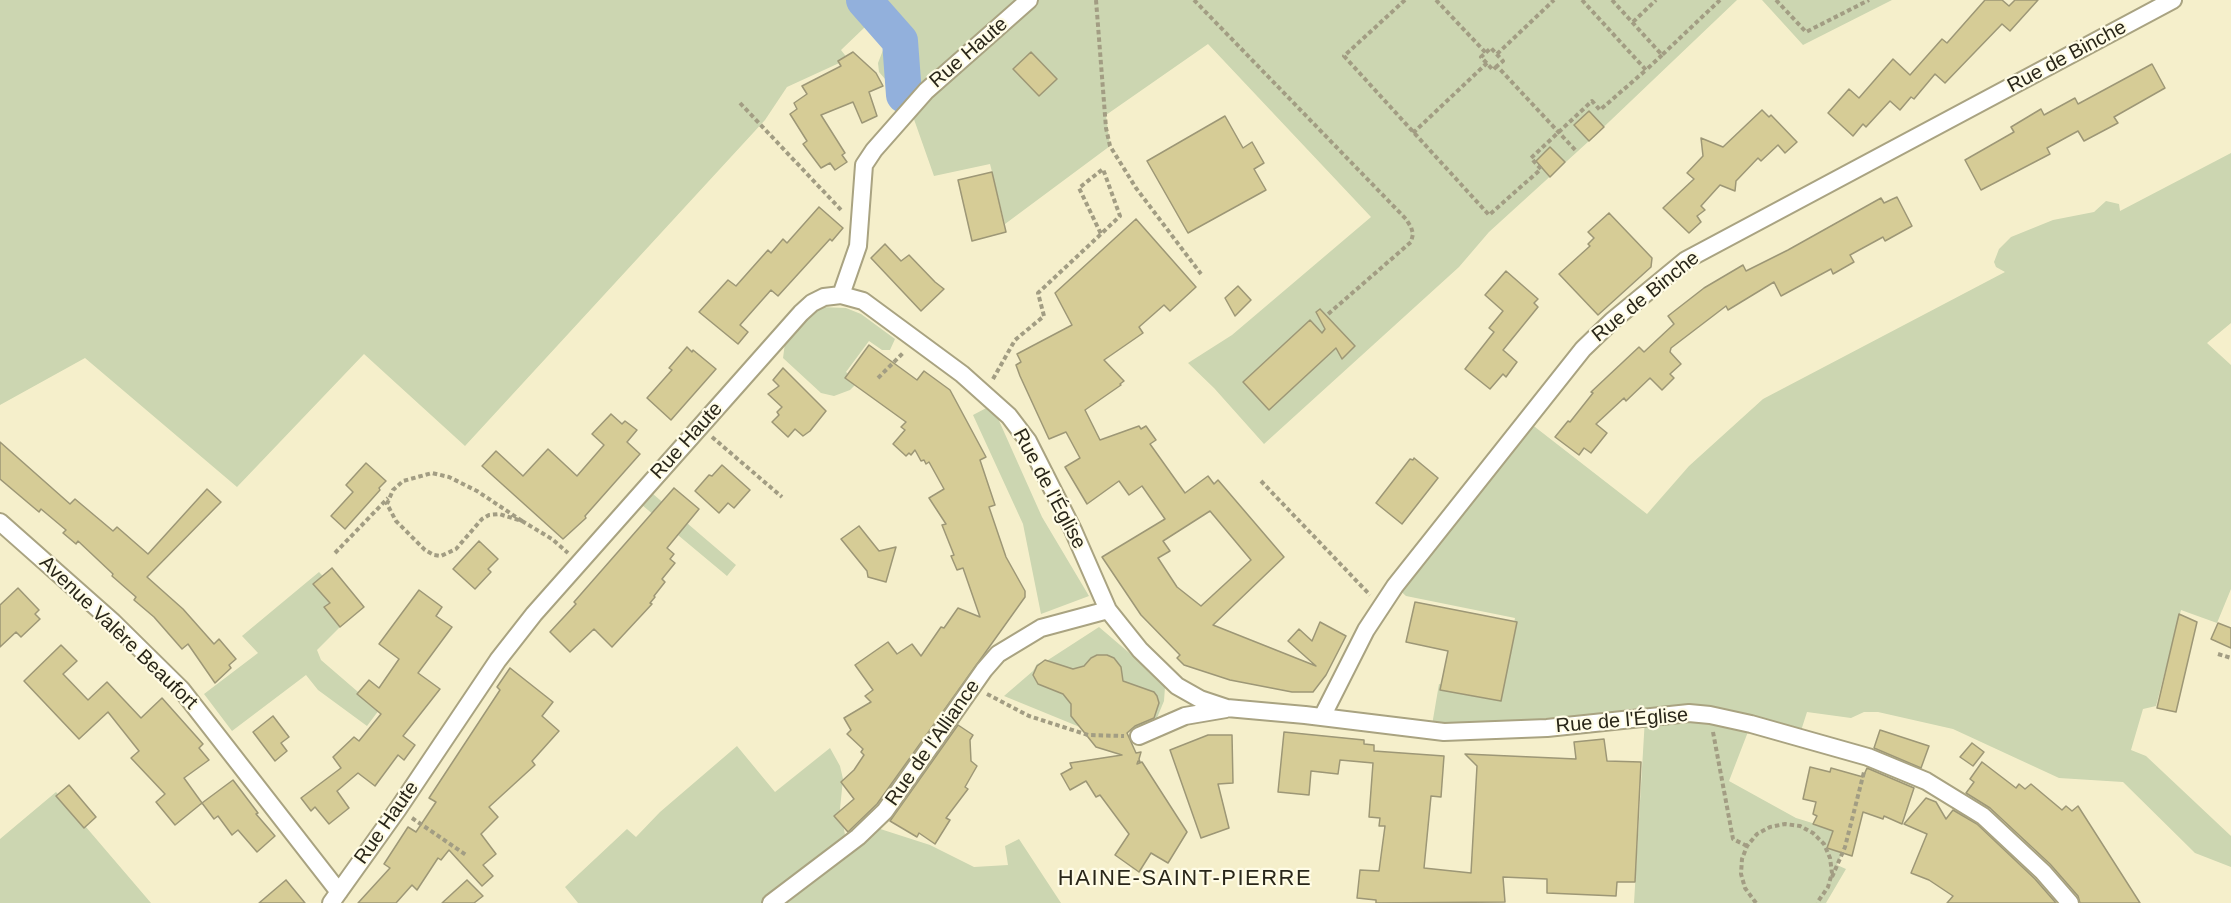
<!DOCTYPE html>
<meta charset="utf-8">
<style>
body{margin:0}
canvas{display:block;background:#f5efcb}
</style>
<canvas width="2231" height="903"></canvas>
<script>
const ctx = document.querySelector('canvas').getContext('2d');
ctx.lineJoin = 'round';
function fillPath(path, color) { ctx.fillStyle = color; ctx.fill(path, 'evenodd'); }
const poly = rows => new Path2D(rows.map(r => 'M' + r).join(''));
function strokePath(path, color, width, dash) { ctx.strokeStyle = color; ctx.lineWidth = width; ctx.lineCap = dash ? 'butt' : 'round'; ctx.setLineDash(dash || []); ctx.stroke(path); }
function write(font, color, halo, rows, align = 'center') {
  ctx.font = font + ' Helvetica,sans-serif'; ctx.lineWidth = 4.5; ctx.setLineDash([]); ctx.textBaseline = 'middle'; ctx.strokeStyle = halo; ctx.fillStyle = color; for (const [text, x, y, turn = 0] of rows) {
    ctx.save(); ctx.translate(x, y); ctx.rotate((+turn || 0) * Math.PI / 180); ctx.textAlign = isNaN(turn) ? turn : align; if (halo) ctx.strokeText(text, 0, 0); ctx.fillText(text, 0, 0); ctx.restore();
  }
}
fillPath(poly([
 [0,0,1737,0,1589,141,1489,232,1459,267,1264,444,1214,388,1188,363,1232,335,1371,217,1208,44,1106,115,1110,146,1005,224,990,164,934,176,910,108,879,72,878,63,885,45,865,27,841,50,848,59,787,87,765,120,465,446,364,354,237,487,85,358,0,405],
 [1762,0,1892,0,1803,45],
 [2231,153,2231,323,2207,343,2231,365,2231,589,2217,623,2181,610,2156,706,2143,709,2131,750,2146,756,2231,836,2231,867,2195,853,2123,782,2059,778,1953,729,1878,712,1864,712,1851,718,1807,712,1799,737,1751,724,1729,781,1796,818,1835,830,1845,847,1837,865,1846,869,1826,903,1634,903,1645,718,1431,731,1439,684,1500,696,1515,618,1406,596,1395,586,1526,420,1647,514,1689,466,1763,399,2005,272,1996,267,1994,262,1999,249,2011,237,2053,220,2094,212,2106,201,2119,204,2120,211],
 [821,307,846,308,861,314,895,339,890,350,882,350,869,341,846,372,858,382,850,390,834,396,821,393,783,358,785,343,811,313],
 [992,405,1042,517,1089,596,1041,614,1023,524,973,415],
 [646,488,736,565,727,576,636,500],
 [319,572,337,591,341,626,317,650,321,660,379,710,367,726,318,690,306,675,232,731,204,694,258,653,242,636],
 [1099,627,1154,674,1165,687,1164,701,1154,725,1136,731,1092,732,1004,696,1033,671,1037,664,1048,660],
 [737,746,775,792,830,748,840,766,843,779,840,809,847,845,871,826,930,845,974,867,1008,865,1005,846,1019,839,1061,903,578,903,565,887,627,829,636,837,660,812],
 [56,792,151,903,0,903,0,839]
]), '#ccd6b1');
strokePath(poly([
 [864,0,900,41,904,95]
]), '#92b0dc', 36);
const building = poly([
 [1985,0,2002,0,2009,6,2015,0,2038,0,2010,31,2002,24,1945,83,1935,74,1914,99,1911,97,1900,110,1890,101,1866,127,1863,124,1853,136,1828,113,1849,89,1859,98,1893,59,1910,75,1942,39,1947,43,1985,0],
 [853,52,876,73,883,86,869,92,877,116,862,123,853,102,821,115,845,153,842,155,847,162,835,170,830,163,821,168,803,144,807,141,790,114,797,109,794,103,807,94,802,86,841,66,838,61,853,52],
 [1031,52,1057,79,1039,96,1013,69,1031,52],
 [2152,64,2165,88,2114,117,2118,123,2084,141,2078,131,2047,148,2050,154,1981,190,1965,160,2014,132,2011,127,2041,109,2044,115,2075,98,2078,104,2152,64],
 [1762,110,1769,117,1771,115,1797,142,1785,153,1778,145,1761,161,1758,158,1736,181,1735,191,1720,185,1701,206,1705,210,1697,216,1701,222,1689,233,1663,208,1694,179,1687,173,1703,156,1701,138,1723,147,1762,110],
 [1589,111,1604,127,1589,141,1574,125,1589,111],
 [1225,116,1243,148,1252,142,1264,163,1254,169,1266,190,1188,233,1147,161,1225,116],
 [1550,147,1565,162,1550,177,1536,161,1550,147],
 [992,172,1006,232,972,241,958,180,992,172],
 [1897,197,1912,226,1885,241,1883,237,1850,255,1854,262,1833,274,1831,269,1781,296,1774,282,1728,310,1726,306,1671,348,1670,352,1681,364,1670,374,1674,378,1662,390,1650,378,1626,401,1624,398,1596,424,1607,433,1591,453,1584,448,1579,455,1555,437,1568,421,1570,422,1593,393,1591,392,1639,347,1644,352,1674,324,1668,316,1704,288,1743,265,1746,271,1788,250,1881,198,1884,203,1897,197],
 [819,207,843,228,832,241,830,239,778,296,771,290,740,325,748,332,738,344,699,312,728,280,736,286,768,250,771,253,783,239,787,243,819,207],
 [1609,213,1652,258,1651,267,1598,315,1559,274,1590,246,1588,244,1594,238,1588,232,1609,213],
 [1136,219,1196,287,1170,311,1164,305,1139,327,1143,333,1104,360,1124,381,1120,384,1121,385,1085,410,1100,440,1139,426,1141,429,1146,426,1156,440,1150,444,1185,493,1208,476,1214,484,1218,480,1284,557,1213,625,1316,666,1288,641,1299,629,1312,641,1320,622,1346,636,1326,675,1313,692,1292,692,1230,680,1184,665,1177,658,1180,655,1141,615,1102,557,1165,519,1142,486,1129,495,1119,481,1087,504,1065,467,1080,458,1066,432,1049,439,1020,376,1016,365,1021,362,1017,354,1072,325,1055,293,1136,219],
 [1210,511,1251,560,1201,606,1177,587,1158,558,1170,551,1163,541,1210,511],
 [885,244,901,261,909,255,935,282,944,289,921,311,871,258,885,244],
 [1506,271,1538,299,1534,303,1538,307,1503,350,1517,362,1506,377,1503,374,1490,389,1465,369,1494,332,1489,328,1503,311,1485,295,1506,271],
 [1238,286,1251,300,1235,316,1225,298,1238,286],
 [1320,309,1355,346,1342,359,1336,348,1269,410,1243,382,1310,320,1322,333,1325,329,1316,312,1320,309],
 [869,345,917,380,924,371,950,390,986,457,980,460,995,505,989,507,1006,557,1025,591,1025,597,877,804,848,832,834,816,854,799,841,782,854,770,864,755,861,752,863,749,847,734,851,730,844,718,871,702,865,696,873,690,855,665,888,642,897,654,912,644,921,656,941,627,944,628,958,608,980,617,963,568,957,570,951,556,954,555,942,525,946,524,929,498,944,489,929,462,926,464,924,460,921,461,915,450,911,455,909,453,906,456,893,444,905,430,901,427,906,422,845,378,869,345],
 [687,347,692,352,693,350,716,369,671,420,647,398,672,370,669,368,687,347],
 [783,368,826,411,810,431,803,436,795,429,788,437,772,422,779,415,777,412,782,407,768,394,779,386,773,380,783,368],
 [611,414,622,424,625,421,637,430,627,442,640,454,585,516,586,518,563,539,482,466,496,451,523,476,548,449,577,476,604,445,592,434,611,414],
 [0,442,70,504,75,499,113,531,117,527,148,554,207,489,221,502,147,577,183,609,214,644,219,639,236,659,229,665,231,668,215,683,188,644,182,649,154,617,134,600,136,597,112,576,113,574,78,541,76,544,63,533,66,530,41,509,39,512,0,479,0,442],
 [1414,458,1438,478,1402,524,1376,503,1410,459,1413,460,1414,458],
 [366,463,386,481,379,488,380,490,345,529,331,516,353,492,346,485,366,463],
 [722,465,750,490,734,508,728,503,719,513,695,491,709,475,712,476,722,465],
 [674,488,699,509,667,548,674,554,670,559,675,563,662,579,665,582,654,596,655,597,650,603,652,604,612,647,594,629,570,652,550,632,576,604,574,602,674,488],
 [859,526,879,551,896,547,886,582,868,577,867,571,841,539,859,526],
 [479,541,498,559,488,569,491,572,475,589,453,569,479,541],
 [332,568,364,607,340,627,324,607,330,603,313,584,332,568],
 [18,588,39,610,35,614,40,619,21,637,16,632,0,647,0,605,18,588],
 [419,590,442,607,436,616,452,627,418,673,440,689,403,736,415,745,404,760,398,755,375,786,358,773,337,791,349,808,329,824,315,807,311,811,301,798,341,768,333,757,354,737,359,741,381,714,357,694,369,680,379,688,399,659,379,644,419,590],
 [1415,602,1517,622,1501,701,1440,690,1448,651,1406,642,1415,602],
 [2179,614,2197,622,2176,712,2157,708,2179,614],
 [2218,623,2231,628,2231,648,2211,639,2218,623],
 [61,645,77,661,63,674,88,700,107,682,141,718,162,698,203,744,199,748,209,760,184,778,202,803,233,780,258,813,256,814,275,836,257,852,238,830,232,835,218,816,214,819,202,803,175,825,156,802,165,794,131,758,139,751,108,712,79,739,24,681,61,645],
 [1097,655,1107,655,1114,658,1121,667,1123,681,1154,692,1157,696,1159,703,1154,718,1135,726,1127,733,1136,753,1141,752,1139,759,1140,762,1138,761,1137,764,1142,762,1187,832,1168,863,1151,853,1139,872,1115,855,1129,834,1100,795,1096,797,1086,781,1070,790,1061,774,1072,768,1070,763,1122,755,1096,747,1071,716,1071,704,1063,694,1038,684,1033,675,1037,666,1045,660,1073,669,1084,666,1091,658,1097,655],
 [510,668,553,702,542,716,559,731,532,761,535,765,489,807,498,817,481,834,496,854,483,865,493,876,482,886,449,850,441,860,438,858,417,890,412,885,396,903,358,903,390,868,384,864,408,827,416,832,436,802,429,798,500,690,497,687,510,668],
 [273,716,289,737,281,743,287,751,275,761,253,732,273,716],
 [958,725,973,735,970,740,971,761,977,766,965,787,968,789,946,818,950,820,935,844,919,833,917,837,890,821,958,725],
 [1880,730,1929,746,1921,768,1874,748,1880,730],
 [1284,732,1364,740,1364,744,1374,745,1374,751,1444,756,1441,797,1431,796,1424,868,1471,873,1477,766,1465,754,1576,759,1574,742,1604,739,1607,761,1641,762,1635,882,1617,882,1616,896,1547,893,1547,879,1503,877,1505,902,1376,903,1376,900,1357,898,1360,870,1379,871,1385,826,1379,826,1380,818,1369,817,1373,763,1340,760,1338,774,1311,771,1309,795,1278,792,1284,732],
 [1208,735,1232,735,1233,783,1218,784,1229,828,1201,838,1170,750,1208,735],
 [1972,743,1984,752,1973,766,1960,757,1972,743],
 [1982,762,2016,788,2019,784,2025,789,2031,784,2062,810,2066,806,2072,811,2078,806,2140,903,2080,903,2078,896,2050,864,1990,808,1966,793,1974,782,1970,779,1982,762],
 [1810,767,1830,772,1831,768,1863,777,1867,768,1914,788,1902,824,1884,816,1883,819,1863,812,1852,856,1827,848,1833,831,1813,824,1817,816,1813,814,1816,802,1803,799,1810,767],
 [69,785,96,817,84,828,56,796,69,785],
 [1926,798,1936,802,1946,819,1953,810,1977,824,2035,879,2056,903,1947,903,1953,896,1929,880,1911,873,1927,834,1904,824,1926,798],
 [286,880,305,903,259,903,286,880],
 [467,880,483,896,474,903,442,903,467,880]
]);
fillPath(building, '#d6cc96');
strokePath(building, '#9d9776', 1.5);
const street = poly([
 [841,295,858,246,864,165,874,150,926,91,1029,0],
 [0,522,113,622,181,689,339,892],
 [1322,717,1366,630,1395,586,1583,349,1612,321,1686,260,2173,0],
 [1139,736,1185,716,1226,709],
 [331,903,398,809,498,660,534,614,801,313,812,303,824,297,841,295,863,301,962,374,1009,416,1028,441,1073,530,1108,610,1140,650,1177,686,1200,699,1227,708,1305,715,1444,732,1547,728,1689,713,1710,715,1751,724,1868,757,1926,781,1983,816,2043,872,2070,903],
 [771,903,858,837,885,811,984,670,998,654,1041,628,1108,610]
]);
strokePath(street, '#a9a381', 20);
strokePath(poly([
 [1096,0,1106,128,1110,146,1136,188,1201,274],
 [1194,0,1406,219,1411,227,1413,234,1411,242,1327,315],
 [1405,0,1344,56,1489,215,1541,169,1531,158,1592,101,1600,110,1646,70],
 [1436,0,1486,53],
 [1582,0,1646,70,1662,55],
 [1612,0,1662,55,1720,0],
 [1776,0,1806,32,1869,0],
 [1633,22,1656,0],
 [1497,54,1554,0],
 [1497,66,1493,70,1481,57,1491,48,1503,61,1497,66,1577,152],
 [740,103,843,212],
 [1413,133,1487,63],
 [878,378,903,353],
 [993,379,1015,340,1044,316,1038,293,1101,234,1120,216,1103,169,1079,188,1101,234],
 [712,437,782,497],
 [1261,481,1370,595],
 [522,521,477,491,449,477,432,473,403,481,393,490,387,504,396,521,425,550,434,555,441,556,456,549,482,519,489,515,499,514,522,521,552,539,568,553],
 [335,553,388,498],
 [2218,654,2231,658],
 [987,694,1029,716,1088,735,1124,736],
 [1713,732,1733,839,1747,846],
 [412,818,466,855],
 [1832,877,1845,847,1864,772],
 [1756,903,1745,888,1741,874,1742,859,1747,846,1757,834,1770,827,1785,824,1800,826,1813,833,1824,844,1830,858,1832,873,1828,887,1817,903]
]), '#a29d83', 4, [4.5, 3]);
strokePath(street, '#fff', 16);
write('20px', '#292619', '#fffce6', [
 ["Rue Haute",969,53,-41],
 ["Rue de Binche",2067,57,-28],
 ["Rue de Binche",1646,297,-39],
 ["Rue Haute",687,441,-48],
 ["Rue de l'Église",1049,489,62],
 ["Avenue Valère Beaufort",118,633,44],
 ["Rue de l'Église",1622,721,-5],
 ["Rue de l'Alliance",933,743,-55],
 ["Rue Haute",387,823,-55]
]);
ctx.letterSpacing = '1.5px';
write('22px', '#292619', '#fffce6', [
 ["HAINE-SAINT-PIERRE",1185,879]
]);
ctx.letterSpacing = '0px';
</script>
